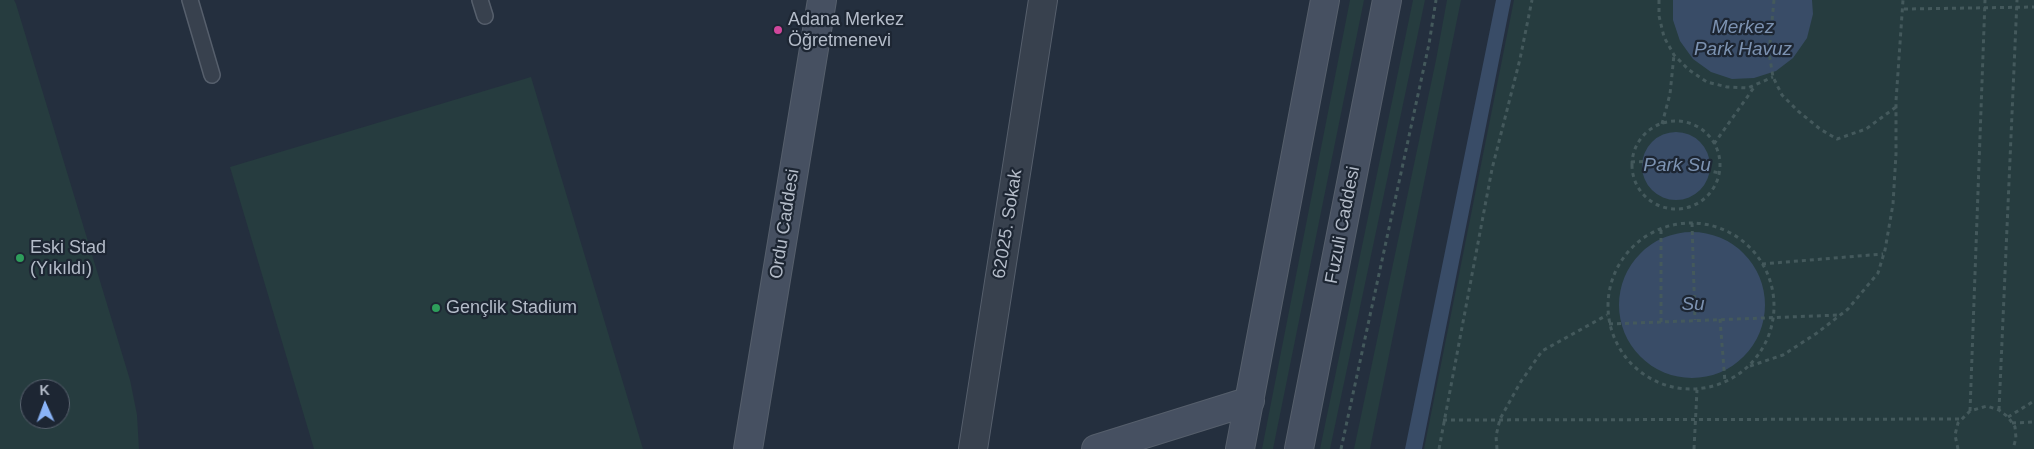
<!DOCTYPE html>
<meta charset="utf-8">
<style>
body{margin:0}
#map{position:relative;width:2034px;height:449px;overflow:hidden;background:#242f3e;font-family:Helvetica,sans-serif}
canvas{display:block}
.north{position:absolute;left:20px;top:379px;width:50px;height:50px;box-sizing:border-box;background:#1d2633;border:1px solid #59626f;border-radius:50%;rotate:358deg;font-size:14px;font-weight:700;line-height:20px;text-align:center;color:#b4bcc9}
.north::after{content:'';display:block;margin:auto;width:18px;height:22px;background:#8ab4f8;clip-path:polygon(50% 0,100% 100%,50% 72%,0 100%)}
</style>
<div id="map">
<canvas width="2034" height="449"></canvas>
<div class="north">K</div>
</div>
<script>
const ctx = document.querySelector('canvas').getContext('2d');
ctx.lineJoin = 'round';
function fillPath(path, color) { ctx.fillStyle = color; ctx.fill(path, 'evenodd'); }
const poly = rows => new Path2D(rows.map(r => 'M' + r).join(''));
function strokePath(path, color, width, dash) { ctx.strokeStyle = color; ctx.lineWidth = width; ctx.lineCap = dash ? 'butt' : 'round'; ctx.setLineDash(dash || []); ctx.stroke(path); }
function write(font, color, halo, rows, align = 'center') {
  ctx.font = font + ' Helvetica,sans-serif'; ctx.lineWidth = 4.5; ctx.setLineDash([]); ctx.textBaseline = 'middle'; ctx.strokeStyle = halo; ctx.fillStyle = color; for (const [text, x, y, turn = 0] of rows) {
    ctx.save(); ctx.translate(x, y); ctx.rotate((+turn || 0) * Math.PI / 180); ctx.textAlign = isNaN(turn) ? turn : align; if (halo) ctx.strokeText(text, 0, 0); ctx.fillText(text, 0, 0); ctx.restore();
  }
}
fillPath(poly([
 [0,0,14,0,16,4,130,380,137,415,139,449,0,449],
 [30,389,60,389,60,419,30,419],
 [1350,0,1364,0,1273,449,1262,449],
 [1413,0,1425,0,1409,76,1330,449,1320,449],
 [1447,0,1461,0,1370,449,1354,449,1436,60],
 [1514,0,2034,0,2034,449,1424,449],
 [531,77,643,449,314,449,230,167]
]), '#263c3f');
fillPath(poly([
 [1496,0,1511,0,1437,373,1422,449,1405,449],
 [1673,0,1812,0,1813,14,1807,38,1793,58,1776,71,1754,78,1732,79,1711,72,1693,59,1680,41,1673,20],
 '1642 166a34 34 0 1 1 68 0a34 34 0 1 1-68 0Z',
 '1619 305a73 73 0 1 1 146 0a73 73 0 1 1-146 0Z'
]), '#394c67');
const lane = poly([
 [190,0,212,75],
 [480,0,485,16]
]);
const street = poly([
 [973,449,1043,0]
]);
const secondary = poly([
 [748,449,822,0],
 [1096,449,1250,401],
 [1240,449,1325,0],
 [1299,449,1387,0]
]);
strokePath(lane, '#565f6c', 18);
strokePath(street, '#565f6c', 30);
strokePath(secondary, '#565f6c', 30);
strokePath(poly([
 [1659,0,1659,16,1664,37,1674,55,1689,70,1707,82,1727,87,1748,88,1773,77],
 [1774,0,1769,53,1773,77,1782,95,1798,111,1820,129,1837,139,1866,129,1896,107],
 [1904,9,2034,7],
 '1632 165a44 44 0 1 1 88 0a44 44 0 1 1-88 0Z',
 [1662,124,1670,94,1674,55],
 [1714,144,1755,86],
 [1631,162,1656,161],
 [1698,168,1719,173],
 [1692,223,1695,320],
 '1608 306a83 83 0 1 1 166 0a83 83 0 1 1-166 0Z',
 [1762,264,1883,254],
 [1720,319,1725,382],
 [1661,322,1661,228],
 [1609,324,1840,315],
 [1750,366,1783,355,1817,333,1848,309,1878,273,1885,250,1893,204,1896,154,1896,101,1903,0],
 [1999,410,2017,0],
 [1970,411,1985,0],
 [2008,417,2034,401],
 [1443,420,1961,419],
 [2012,423,2034,422],
 [1341,449,1429,44,1436,0],
 [1439,449,1492,169,1520,59,1532,0],
 [1497,449,1496,436,1500,419,1520,383,1542,351,1607,315],
 [1694,449,1697,390],
 [1958,449,1955,435,1958,423,1970,411,1987,406,1999,410,2008,417,2015,427,2016,438,2013,449]
]), '#44595c', 3, [4, 4]);
strokePath(lane, '#38414e', 15);
strokePath(street, '#38414e', 28);
strokePath(secondary, '#465061', 28);
for (const [x, y, r, color] of [
 [778,30,5,"#d1479c"],
 [20,258,5,"#2e9e5b"],
 [436,308,5,"#2e9e5b"]
]) { const dot = new Path2D(); dot.arc(x, y, r, 0, 2 * Math.PI); ctx.fillStyle = color; ctx.fill(dot); strokePath(dot, '#1d2633', 2); }
write('18px', '#b4bcc9', '#1d2633', [
 ["Adana Merkez",788,20],
 ["Öğretmenevi",788,41],
 ["Eski Stad",30,248],
 ["(Yıkıldı)",30,269],
 ["Gençlik Stadium",446,308]
], 'left');
write('18px', '#b4bcc9', '#1d2633', [
 ["Ordu Caddesi",785,224,-81],
 ["62025. Sokak",1008,224,-81],
 ["Fuzuli Caddesi",1343,225,-79]
]);
write('italic 19px', '#7c92b1', '#1d2633', [
 ["Merkez",1743,28],
 ["Park Havuz",1743,50],
 ["Park Su",1677,166],
 ["Su",1693,305]
]);
</script>
